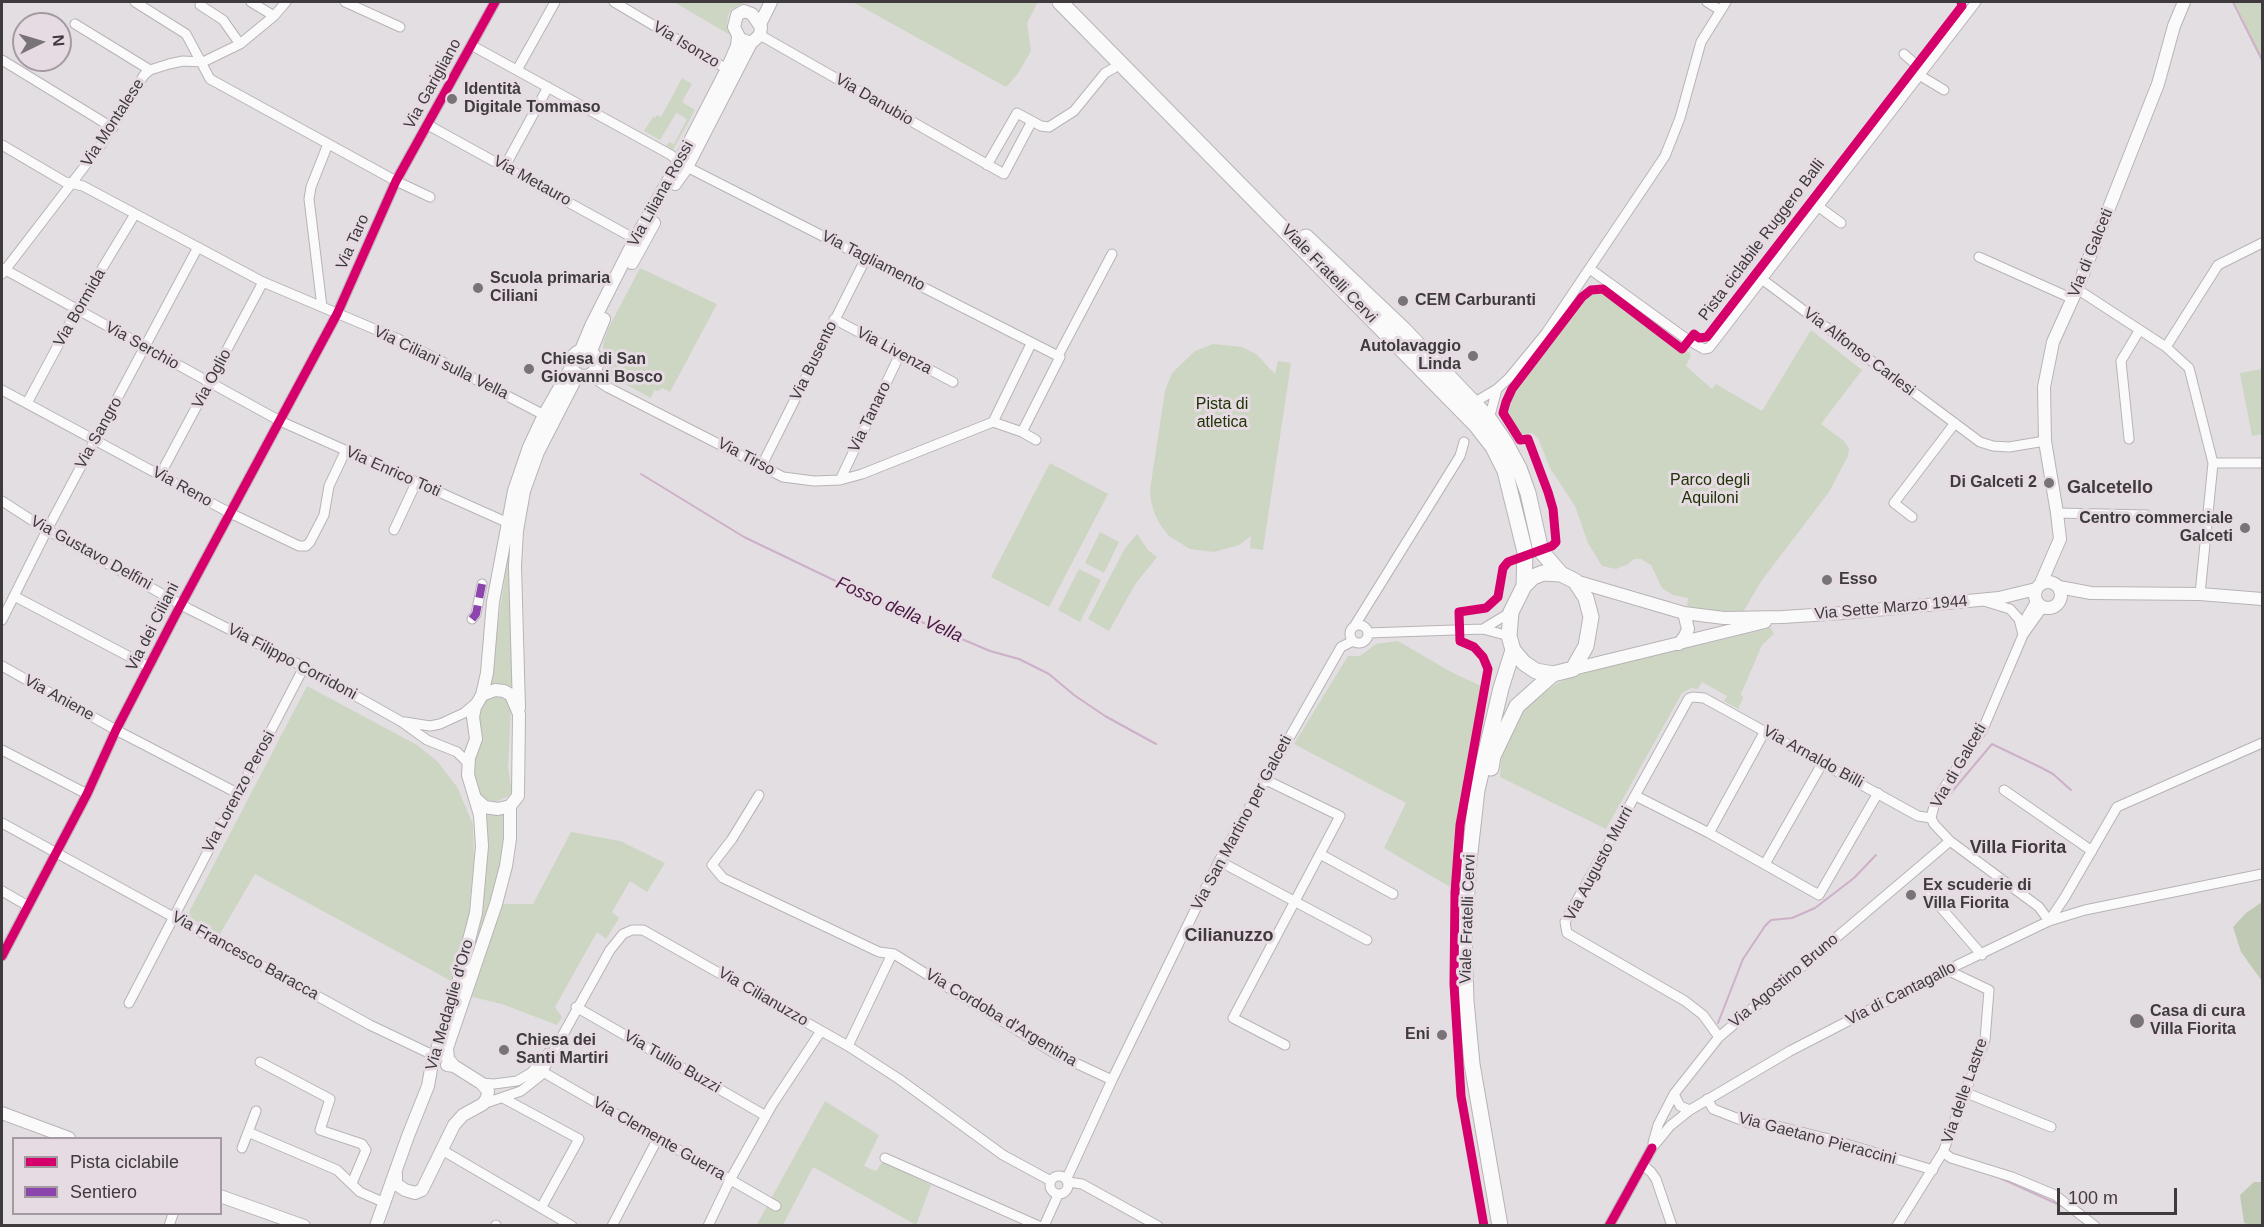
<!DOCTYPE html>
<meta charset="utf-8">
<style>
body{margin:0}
#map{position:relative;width:2264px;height:1227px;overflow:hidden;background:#e3dee2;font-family:Helvetica,sans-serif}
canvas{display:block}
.frame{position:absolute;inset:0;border:3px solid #3e3a3d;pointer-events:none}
.legend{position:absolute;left:12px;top:1137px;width:210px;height:78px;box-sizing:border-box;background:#e6dbe3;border:2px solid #a39ba1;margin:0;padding:8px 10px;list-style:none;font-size:18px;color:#3e3a3d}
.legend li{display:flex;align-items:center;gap:12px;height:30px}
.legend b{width:30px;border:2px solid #a39ba1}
.north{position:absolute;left:12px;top:12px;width:60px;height:60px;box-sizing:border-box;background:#e6dbe3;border:2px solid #a39ba1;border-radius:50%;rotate:85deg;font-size:16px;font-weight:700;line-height:24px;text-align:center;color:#3e3a3d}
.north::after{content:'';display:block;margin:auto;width:21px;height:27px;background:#787377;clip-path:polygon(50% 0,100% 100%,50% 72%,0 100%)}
.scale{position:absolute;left:2057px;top:1188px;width:120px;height:27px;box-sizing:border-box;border:3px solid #3e3a3d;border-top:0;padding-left:8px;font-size:18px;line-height:21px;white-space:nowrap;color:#3e3a3d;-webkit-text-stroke:4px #e6dbe3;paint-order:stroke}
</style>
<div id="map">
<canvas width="2264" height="1227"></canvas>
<div class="frame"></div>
<ul class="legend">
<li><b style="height:8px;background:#d6006c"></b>Pista ciclabile</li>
<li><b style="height:8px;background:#8e44ad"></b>Sentiero</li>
</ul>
<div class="north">N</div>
<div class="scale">100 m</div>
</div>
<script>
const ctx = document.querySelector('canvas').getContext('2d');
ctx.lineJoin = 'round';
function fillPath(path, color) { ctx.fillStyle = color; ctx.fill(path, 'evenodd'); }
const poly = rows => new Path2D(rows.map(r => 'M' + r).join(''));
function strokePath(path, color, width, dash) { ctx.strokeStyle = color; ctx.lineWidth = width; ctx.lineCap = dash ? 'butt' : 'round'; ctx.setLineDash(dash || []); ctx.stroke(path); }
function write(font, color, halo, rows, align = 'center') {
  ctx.font = font + ' Helvetica,sans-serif'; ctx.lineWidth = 6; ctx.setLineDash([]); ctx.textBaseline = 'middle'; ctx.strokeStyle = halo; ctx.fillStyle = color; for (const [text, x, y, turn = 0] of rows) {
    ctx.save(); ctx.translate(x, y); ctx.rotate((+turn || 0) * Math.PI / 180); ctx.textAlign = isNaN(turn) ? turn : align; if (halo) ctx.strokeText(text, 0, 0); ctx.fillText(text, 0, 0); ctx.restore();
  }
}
fillPath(poly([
 [674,2,746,2,732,9,728,15,727,28,730,35],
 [853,2,1038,2,1027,23,1031,51,1017,75,1006,87],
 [2233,2,2262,2,2262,60,2238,9],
 [682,78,692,84,682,102,695,110,673,150,666,146,669,142,674,144,687,119,677,113,678,110,660,140,644,131,653,117,655,118,657,115,661,117],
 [640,268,717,304,670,392,662,388,658,391,654,390,651,398,612,377,605,370,603,344,608,329],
 [1596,292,1603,292,1680,351,1685,348,1691,355,1686,366,1712,389,1716,384,1762,411,1811,330,1862,370,1821,424,1844,441,1849,448,1848,456,1829,492,1762,580,1743,612,1725,614,1687,609,1688,598,1673,595,1662,588,1651,565,1641,559,1634,559,1628,564,1616,569,1602,566,1588,543,1575,506,1550,468,1538,438,1532,433,1519,435,1505,407,1514,387,1581,303,1588,295],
 [1213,344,1242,347,1256,354,1275,374,1278,361,1291,363,1263,550,1250,548,1251,536,1239,545,1214,552,1190,549,1169,536,1161,526,1155,515,1151,501,1150,490,1165,391,1172,373,1195,351],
 [2262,369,2262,434,2252,436,2240,373],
 [1050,463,1108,494,1049,607,991,577],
 [1100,532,1119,542,1104,573,1085,563],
 [1137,534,1148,550,1157,557,1136,583,1109,631,1088,619,1125,548],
 [511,547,515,691,489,687,509,548],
 [1079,569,1101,580,1080,622,1058,610],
 [1771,628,1774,634,1762,645,1741,694,1743,698,1738,709,1724,701,1727,696,1702,682,1698,689,1691,688,1682,693,1606,829,1500,777,1501,761,1507,737,1529,704,1556,684,1577,674],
 [1398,641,1453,673,1481,686,1458,810,1453,883,1450,887,1384,848,1406,803,1294,744,1348,656,1360,656,1376,644],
 [307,686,417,745,437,761,457,787,473,824,474,861,468,923,453,982,255,874,220,934,187,916],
 [504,695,511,705,508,768,512,790,509,796,495,802,480,797,472,777,476,713,486,697],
 [486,814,506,815,507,826,498,882,479,939,477,939,482,916,487,860],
 [571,832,620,841,665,863,647,892,630,881,612,912,619,918,606,939,597,932,555,1007,562,1017,557,1025,502,1004,472,997,502,904,533,904],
 [825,1101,879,1135,864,1166,876,1171,883,1161,931,1185,916,1225,813,1167,783,1225,756,1226]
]), '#cdd6c2');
fillPath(poly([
 [2262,902,2262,981,2241,952,2233,927,2246,913],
 [2254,1182,2262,1182,2262,1225,2252,1225,2244,1223,2240,1195]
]), '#bfc9b4');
strokePath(poly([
 [2233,2,2262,60],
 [641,474,744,537,917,620,990,651,1019,659,1049,674,1074,695,1105,716,1156,744],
 [1944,801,1992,744,2042,768,2053,774,2071,790],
 [1718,1023,1743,959,1765,926,1771,920,1792,918,1815,908,1854,878,1876,855],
 [1998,1177,2064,1207]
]), '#cdb0c7', 2);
const minor = poly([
 [135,2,186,34,210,79,396,181,430,197],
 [251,2,274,16],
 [345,2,400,27],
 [614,2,727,69],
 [1707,2,1720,10],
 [200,5,223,20,240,44],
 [75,24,150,70],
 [760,35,1004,174,1032,121],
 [471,45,671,155,679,162],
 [1904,54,1922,70],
 [2,60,113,128],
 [517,70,555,2],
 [1919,75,1944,90],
 [428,125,635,239],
 [2,145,65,182,83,186,263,282,398,339,544,415],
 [987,165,1017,113,1041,126,1049,127,1074,111,1105,73,1114,68],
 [505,166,548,87],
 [687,167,1060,357,1022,432,993,422],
 [1819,207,1841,223],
 [1979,257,2073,299],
 [2,268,280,421,506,522],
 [1590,269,1688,340,1704,349,1709,348,1976,2],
 [2,274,101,145,144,75,150,70,169,64,183,61,203,62,240,44,274,16,286,2],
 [1763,280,1980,442,1993,446,2009,447,2045,441],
 [2077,289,2166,347,2189,368,2213,463,2200,594],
 [322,307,309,199,311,187,328,144],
 [834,319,953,382],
 [2166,347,2218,265,2262,243],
 [1058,356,1112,254],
 [596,369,604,382],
 [589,375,607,387,783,477,814,481,840,480,862,474,993,422],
 [2,390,230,513,299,546,306,546,310,542,324,515,329,486,345,452],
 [1475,402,1497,389,1509,378,1546,333,1665,156,1680,118,1701,42,1726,2],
 [27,403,77,310,135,214],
 [1489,419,1497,389],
 [993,422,1031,344],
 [1022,432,1036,440],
 [2129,439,2121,361,2139,331],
 [2213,463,2262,463],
 [762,465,866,258],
 [160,475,263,282],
 [840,480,900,354],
 [2,501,47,530,189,609,304,667,402,722,427,740,457,752,468,763],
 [2057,513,2147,515],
 [1912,517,1894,503,1955,423],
 [394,530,416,483],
 [14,596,149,667],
 [1984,601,2010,609,2019,619,2023,635],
 [2043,607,2023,635,1983,729,1940,794,1934,806,1931,818,1934,824,1950,841,2039,907,2049,921],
 [472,619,476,614,482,584],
 [2,620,47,530,198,247],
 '1350 634a9 9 0 1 1 18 0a9 9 0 1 1-18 0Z',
 [1355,625,1460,456,1464,442],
 [1483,629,1511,612],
 [2024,630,2027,616,2036,601],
 [1368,633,1483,629,1509,636],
 [2,666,116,730,239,794],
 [405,722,430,726,440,724,464,713,477,702],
 [2,750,87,794],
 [1264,779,1340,816,1233,1018,1285,1045],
 [2004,790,2092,851],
 [759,795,732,839,712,865,723,878,879,952,894,954,1054,1053,1112,1080],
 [1636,796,1709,833,1819,895,1878,793],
 [2,823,370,1025,435,1056],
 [1709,833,1765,731],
 [1320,854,1393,894],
 [1219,861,1367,940],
 [1765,864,1823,762],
 [2,891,28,906],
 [1930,895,1982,955],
 [2049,921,2065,897,2117,807,2262,743],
 [2,956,87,794,116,730,177,612,337,314,396,181,495,2],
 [129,1003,304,667],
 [576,1007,766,1116],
 [1719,1037,1703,1015,1685,1001,1567,933,1565,922,1689,698,1693,697,1704,698,1918,816,1931,818],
 [848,1046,892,954],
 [260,1062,330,1099,320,1130,362,1144,366,1150,352,1183],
 [543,1072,776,1206],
 [481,1083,494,1084,517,1081,531,1073,548,1053],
 [1964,1092,2051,1127],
 [1674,1094,1680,1106,1690,1110],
 [503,1098,579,1139,541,1208],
 [1707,1099,1713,1109,1749,1123,1773,1125,1833,1140,1933,1170],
 [483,1104,521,1091,540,1076,610,950,623,934,632,930,643,930,848,1046,899,1079,1003,1155,1051,1181],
 [248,1132,337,1170,360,1192,385,1203],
 [1653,1143,1658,1125,1674,1094,1719,1037,1950,841],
 [242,1148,256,1111],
 [442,1150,572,1226],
 [1943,1152,1951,1158,2012,1177,2055,1195,2095,1226],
 [885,1158,1039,1226],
 [1643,1165,1651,1172,1656,1179,1672,1226],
 '1050 1185a9 9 0 1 1 18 0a9 9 0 1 1-18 0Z',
 [1067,1178,1112,1080,1219,861,1341,647,1353,641],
 [1068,1182,1082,1184,1158,1226],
 [169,1226,173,1214],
 [496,1226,496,1225],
 [612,1226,658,1138],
 [708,1226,730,1180,772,1105,821,1031],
 [1044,1226,1058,1195],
 [1609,1226,1652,1148,1670,1126,1690,1110,1790,1051,1947,970,2049,921,2085,910,2262,874],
 [1897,1226,1943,1152,1985,1040,1989,990,1947,970]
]);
const tertiary = poly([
 [744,11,752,14,761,27,760,35,751,43,740,39,734,27,737,15,744,11],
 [760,24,771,2],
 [675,184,687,167,751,43],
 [632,263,654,223],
 [581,350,591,326,635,239,679,162,727,69,737,46,738,37],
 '571 363a13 13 0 1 1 26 0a13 13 0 1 1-26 0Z',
 [591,351,604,319],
 [1575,581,1684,613,1724,618,1783,617,1844,613,1999,598,2036,589],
 '2035 595a13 13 0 1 1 26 0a13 13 0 1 1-26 0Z',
 [2041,583,2060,539,2057,513,2045,441,2044,387,2053,342,2077,289,2158,84,2174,26,2184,2],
 [2059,587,2091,593,2200,594,2262,599],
 [1679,644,1685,636,1688,629,1684,613],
 [1573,669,1765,622],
 [482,695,487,673,493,602,514,491,529,447,544,415,572,366],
 [519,708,515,566,517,531,524,491,538,452,578,374],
 [454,1066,448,1059,447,1048,496,904,506,866,510,839,510,806],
 [2,1113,69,1138],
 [396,1174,396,1184,405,1190,415,1193,422,1190,454,1125,463,1115,483,1104,487,1098,488,1091,481,1083,454,1066,447,1065],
 [220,1196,304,1226],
 [376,1226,408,1136,428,1086,431,1069,460,976,469,940,476,913,482,846,480,815,468,775,469,758,476,739,473,717,475,707,482,695,495,690,504,691,511,695,519,714,518,796,510,806,498,809,485,807,476,799]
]);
const primary = poly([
 [1060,2,1476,425,1493,447,1505,471,1525,552,1524,586],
 [1306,237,1404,330,1489,419,1505,442,1519,468,1528,493,1541,551,1561,574],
 [1543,573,1561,574,1575,581,1586,598,1591,617,1586,646,1573,669,1553,674,1536,671,1524,663,1513,650,1509,636,1511,612,1524,586,1533,577,1543,573],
 [1491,768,1493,756,1517,706,1553,674],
 [1500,1226,1472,1064,1466,1001,1464,936,1469,861,1477,790,1501,688,1513,650]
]);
strokePath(minor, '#b7b3b6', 11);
strokePath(tertiary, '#b7b3b6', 14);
strokePath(primary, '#b7b3b6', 17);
strokePath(minor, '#fbfafb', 9);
strokePath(tertiary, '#fbfafb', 12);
strokePath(primary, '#fbfafb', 15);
strokePath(poly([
 [472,619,476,614,482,584]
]), '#8e44ad', 8, [15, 8]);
strokePath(poly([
 [2,956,87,794,116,730,177,612,337,314,396,181,495,2],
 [1484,1226,1461,1096,1454,984,1455,892,1460,825,1488,669,1483,657,1474,647,1460,641,1459,612,1486,608,1498,597,1503,568,1508,562,1552,546,1556,542,1553,509,1548,492,1528,439,1520,440,1503,413,1506,402,1512,389,1582,297,1591,290,1603,289,1682,349,1694,334,1699,338,1707,337,1962,6,1961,2],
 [1609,1226,1652,1148]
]), '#d6006c', 9);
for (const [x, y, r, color] of [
 [452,99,6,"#787377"],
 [478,288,6,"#787377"],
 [1403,301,6,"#787377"],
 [1473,356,6,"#787377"],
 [529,369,6,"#787377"],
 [2049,483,6,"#787377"],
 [2245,528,6,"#787377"],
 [1827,580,6,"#787377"],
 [1911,895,6,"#787377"],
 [2137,1021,8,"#787377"],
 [1442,1035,6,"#787377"],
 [504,1050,6,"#787377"]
]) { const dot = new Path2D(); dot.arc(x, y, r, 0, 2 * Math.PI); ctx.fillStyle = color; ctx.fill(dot); strokePath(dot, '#e6dbe3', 2); }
write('16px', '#3e3a3d', '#e6dbe3', [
 ["Via Isonzo",686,45,31],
 ["Via Garigliano",433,84,-61],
 ["Via Danubio",874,100,30],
 ["Via Montalese",113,123,-57],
 ["Via Metauro",532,181,29],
 ["Via Liliana Rossi",661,194,-61],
 ["Pista ciclabile Ruggero Balli",1762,240,-53],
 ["Via Taro",353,242,-66],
 ["Via di Galceti",2091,253,-68],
 ["Via Tagliamento",873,261,27],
 ["Viale Fratelli Cervi",1329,274,46],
 ["Via Bormida",80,308,-60],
 ["Via Serchio",142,346,29],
 ["Via Livenza",894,351,28],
 ["Via Alfonso Carlesi",1859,352,37],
 ["Via Busento",814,361,-64],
 ["Via Ciliani sulla Vella",441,363,26],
 ["Via Oglio",212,379,-62],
 ["Via Tanaro",870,417,-64],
 ["Via Sangro",99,433,-61],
 ["Via Tirso",746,457,28],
 ["Via Enrico Toti",393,472,24],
 ["Via Reno",182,487,29],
 ["Via Gustavo Delfini",91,553,29],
 ["Via Sette Marzo 1944",1891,608,-5],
 ["Via dei Ciliani",153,627,-63],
 ["Via Filippo Corridoni",292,662,28],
 ["Via Aniene",59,698,29],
 ["Via Arnaldo Billi",1813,757,29],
 ["Via di Galceti",1959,766,-60],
 ["Via Lorenzo Perosi",239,792,-62],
 ["Via San Martino per Galceti",1242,823,-62],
 ["Via Augusto Murri",1599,864,-62],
 ["Viale Fratelli Cervi",1468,919,-88],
 ["Via Francesco Baracca",245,956,29],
 ["Via Agostino Bruno",1784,981,-40],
 ["Via di Cantagallo",1901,994,-27],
 ["Via Cilianuzzo",763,997,30],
 ["Via Medaglie d'Oro",450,1005,-74],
 ["Via Cordoba d'Argentina",1001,1018,31],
 ["Via Tullio Buzzi",672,1062,30],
 ["Via delle Lastre",1965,1091,-71],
 ["Via Clemente Guerra",659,1139,30],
 ["Via Gaetano Pieraccini",1817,1139,15]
]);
write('bold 16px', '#3e3a3d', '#e6dbe3', [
 ["Identità",464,90],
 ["Digitale Tommaso",464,108],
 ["Scuola primaria",490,279],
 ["Ciliani",490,297],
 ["CEM Carburanti",1415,301],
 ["Autolavaggio",1461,347,"right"],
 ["Linda",1461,365,"right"],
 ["Chiesa di San",541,360],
 ["Giovanni Bosco",541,378],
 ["Di Galceti 2",2037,483,"right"],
 ["Centro commerciale",2233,519,"right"],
 ["Galceti",2233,537,"right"],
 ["Esso",1839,580],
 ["Ex scuderie di",1923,886],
 ["Villa Fiorita",1923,904],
 ["Casa di cura",2150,1012],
 ["Villa Fiorita",2150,1030],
 ["Eni",1430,1035,"right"],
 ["Chiesa dei",516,1041],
 ["Santi Martiri",516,1059]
], 'left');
write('16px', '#203405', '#e6dbe3', [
 ["Pista di",1222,405],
 ["atletica",1222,423],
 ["Parco degli",1710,481],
 ["Aquiloni",1710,499]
]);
write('bold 18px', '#3e3a3d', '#e6dbe3', [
 ["Galcetello",2110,488],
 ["Villa Fiorita",2018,848],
 ["Cilianuzzo",1229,936]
]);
write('italic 18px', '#491a43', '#e6dbe3', [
 ["Fosso della Vella",899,610,24]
]);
</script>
